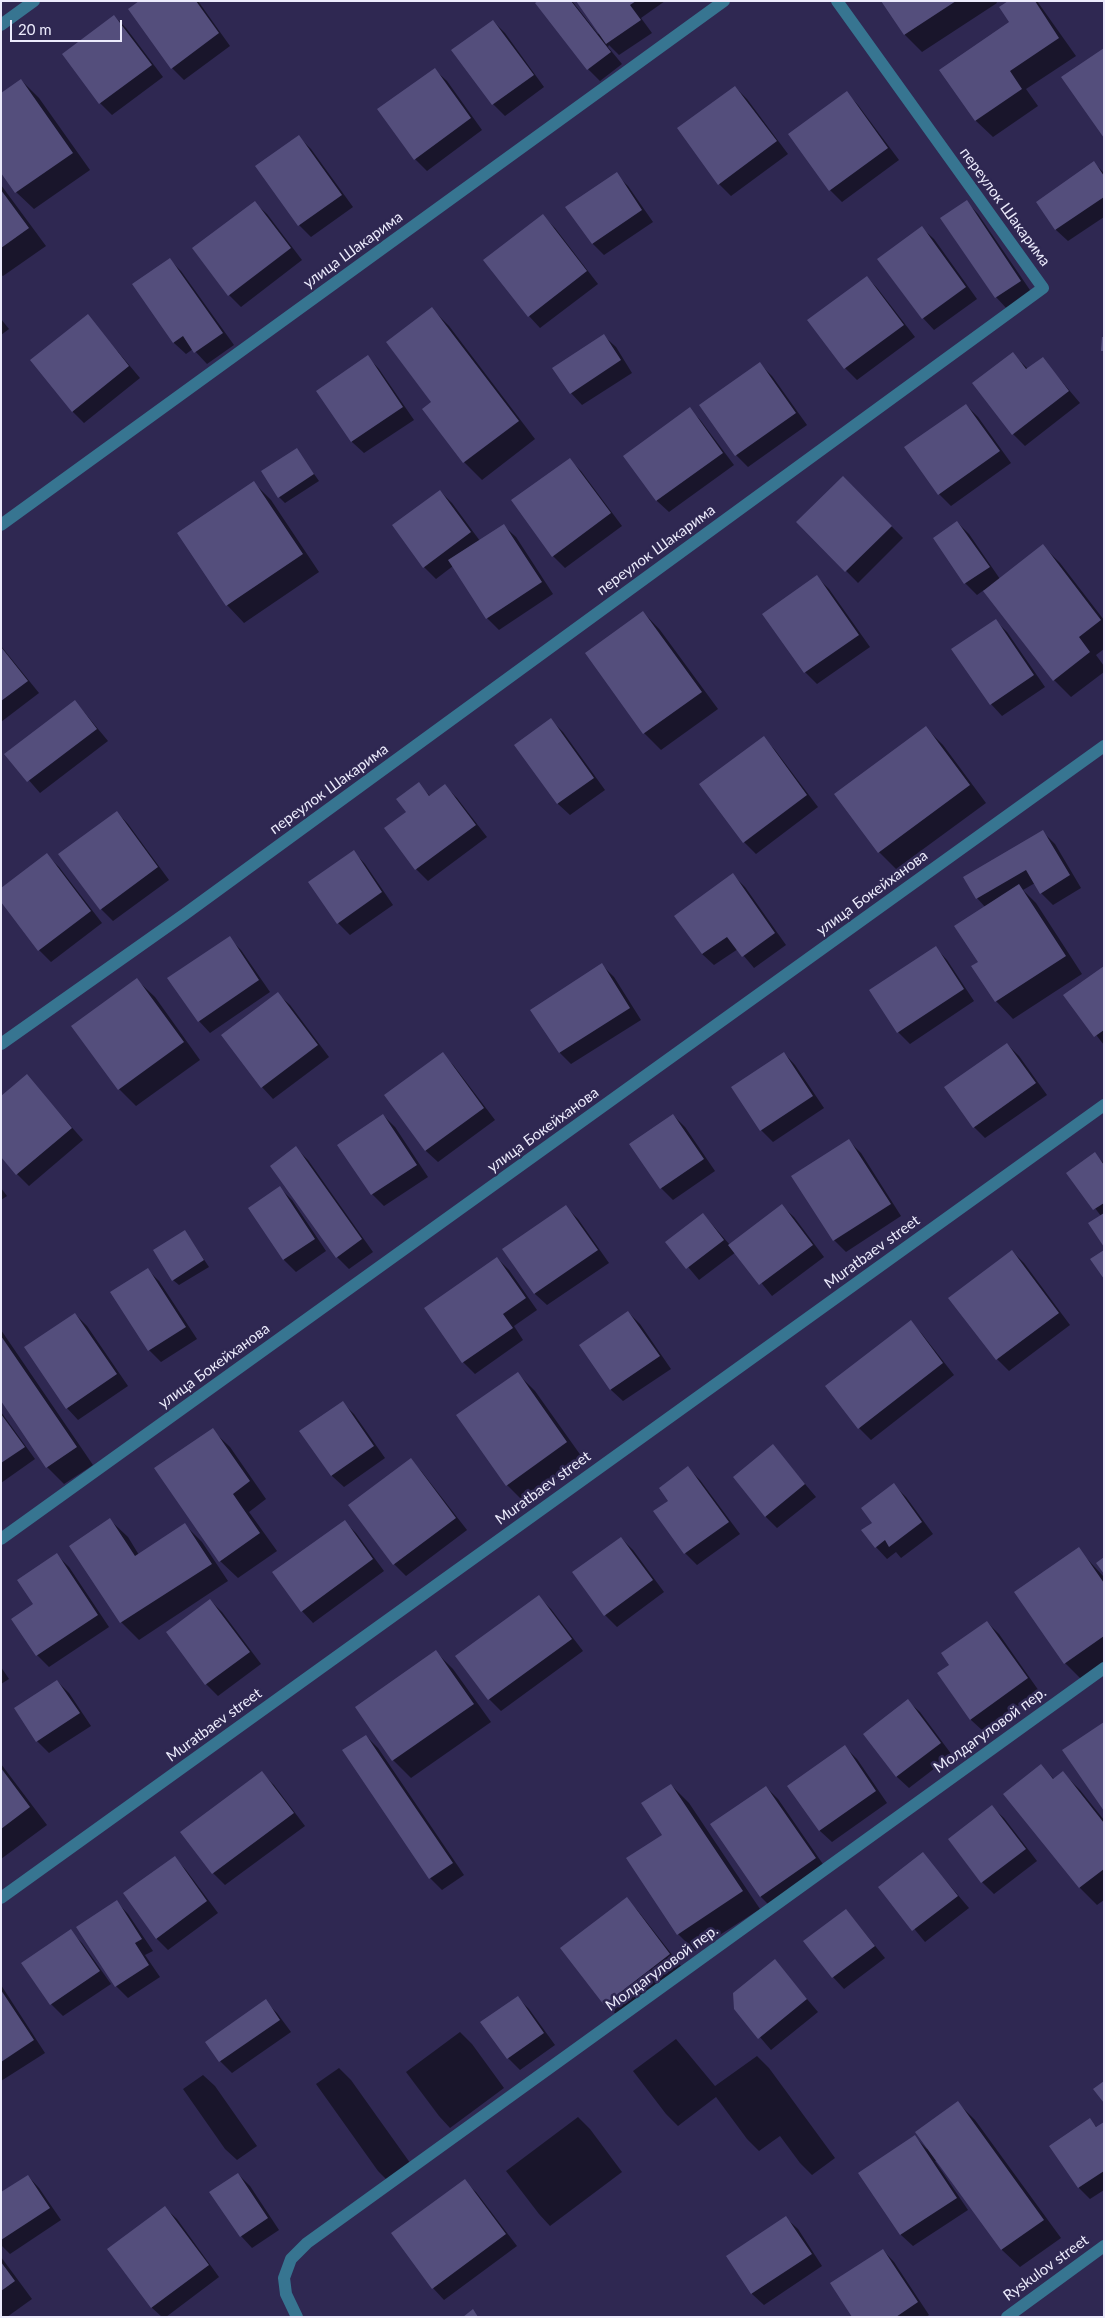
<!DOCTYPE html>
<meta charset="utf-8">
<style>
body{margin:0}
#map{position:relative;width:1105px;height:2318px;overflow:hidden;background:#2f2852;font-family:Lato,sans-serif}
canvas{display:block}
.frame{position:absolute;inset:0;border:2px solid #ecebfc;pointer-events:none}
.scale{position:absolute;left:10px;top:20px;width:112px;height:22px;box-sizing:border-box;border:2px solid #ecebfc;border-top:0;padding-left:6px;font-size:15px;line-height:18px;white-space:nowrap;color:#ecebfc;-webkit-text-stroke:4px #2f2852;paint-order:stroke}
</style>
<div id="map">
<canvas width="1105" height="2318"></canvas>
<div class="frame"></div>
<div class="scale">20 m</div>
</div>
<script>
const ctx = document.querySelector('canvas').getContext('2d');
ctx.lineJoin = 'round';
function fillPath(path, color) { ctx.fillStyle = color; ctx.fill(path, 'evenodd'); }
const poly = rows => new Path2D(rows.map(r => 'M' + r).join(''));
function strokePath(path, color, width, dash) { ctx.strokeStyle = color; ctx.lineWidth = width; ctx.lineCap = dash ? 'butt' : 'round'; ctx.setLineDash(dash || []); ctx.stroke(path); }
function write(font, color, halo, rows, align = 'center') {
  ctx.font = font + ' Lato,sans-serif'; ctx.lineWidth = 5; ctx.setLineDash([]); ctx.textBaseline = 'middle'; ctx.strokeStyle = halo; ctx.fillStyle = color; for (const [text, x, y, turn = 0] of rows) {
    ctx.save(); ctx.translate(x, y); ctx.rotate((+turn || 0) * Math.PI / 180); ctx.textAlign = isNaN(turn) ? turn : align; if (halo) ctx.strokeText(text, 0, 0); ctx.fillText(text, 0, 0); ctx.restore();
  }
}
fillPath(poly([
 [141,1,198,1,230,46,184,80,172,68],
 [540,1,572,1,598,34,600,33,578,1,665,1,641,18,652,33,619,55,609,45,608,47,622,64,600,81,588,69,537,4],
 [883,1,996,1,997,3,922,52,905,35],
 [1010,1,1037,1,1076,56,1026,89,1038,106,993,137,975,120,1011,22],
 [114,16,126,28,163,77,112,115,100,103],
 [493,21,505,33,544,87,505,116,493,104],
 [435,70,447,81,482,130,427,171,415,159],
 [21,80,39,98,90,170,34,209,16,192],
 [735,87,747,99,788,154,731,196,719,184],
 [847,93,858,105,899,160,842,202,830,190,790,135],
 [299,137,311,149,353,207,311,237,299,225],
 [1094,163,1104,173,1104,217,1068,241,1056,230,1037,202],
 [616,174,628,186,653,222,604,255,592,243],
 [1,185,46,246,3,276,1,275],
 [967,202,978,214,1032,293,1007,309,996,297],
 [255,203,267,214,302,260,241,307,229,295],
 [543,216,555,228,598,284,540,328,529,316],
 [922,228,934,239,977,299,934,330,923,318],
 [170,260,181,271,234,345,207,364,193,349,186,354,174,343,134,285],
 [867,277,878,289,915,337,857,380,845,368],
 [432,309,449,326,535,439,482,480,464,462,423,409,433,402],
 [88,316,140,378,84,423,72,411],
 [1,319,9,329,1,335],
 [604,336,616,347,632,373,582,405,571,393],
 [1013,354,1028,369,1042,358,1080,403,1025,446,1013,434],
 [368,357,379,369,414,420,364,453,352,442,318,391],
 [760,364,772,376,807,425,748,467,736,455],
 [966,405,978,417,1011,463,951,506,939,494],
 [690,409,701,421,734,465,669,512,657,501,624,456],
 [297,450,319,481,285,503,279,497],
 [569,459,581,471,622,526,565,568,553,556],
 [843,477,903,538,858,583,798,522],
 [254,483,271,500,319,572,244,623,227,605],
 [440,491,452,503,480,541,504,526,516,537,553,594,499,630,487,618,453,566,436,579,424,567],
 [957,522,969,534,1000,579,1043,546,1060,563,1104,620,1104,649,1096,655,1104,666,1104,672,1071,697,1054,680,984,590,977,595,965,583],
 [817,577,829,589,870,647,817,684,805,672,764,614],
 [643,612,660,630,718,709,661,750,644,733],
 [995,620,1007,632,1045,687,1002,716,991,704],
 [1,646,39,693,1,722],
 [75,701,108,741,40,793,6,754],
 [551,720,563,732,605,790,570,815,558,804,516,745],
 [926,728,943,745,986,803,896,869,879,852],
 [764,738,775,750,818,807,756,854,744,842],
 [418,784,431,797,445,786,457,798,487,837,428,881,416,869,386,829,407,812],
 [117,812,128,824,169,880,113,921,101,909],
 [1043,832,1055,844,1081,888,1053,905,1041,893,1035,883,1023,890,1036,903,1082,974,1013,1019,996,1001,979,962,985,907,977,898],
 [354,852,365,864,393,905,350,935,338,923],
 [47,855,59,867,102,923,51,962,39,950],
 [733,875,745,887,786,945,754,968,738,949,714,965,702,954],
 [229,938,241,950,270,992,210,1033,199,1021],
 [936,948,947,960,974,1001,910,1044,898,1032],
 [602,965,614,977,641,1020,571,1064,560,1053,532,1010],
 [1104,967,1104,1045,1065,995],
 [137,980,155,997,200,1060,136,1106,119,1089],
 [278,994,290,1005,329,1057,273,1099,262,1087],
 [1007,1044,1019,1056,1047,1095,985,1138,974,1127],
 [784,1053,795,1065,824,1108,773,1142,761,1130,732,1088],
 [443,1054,454,1066,495,1120,438,1162,426,1151,386,1095],
 [27,1076,83,1140,29,1186,17,1174],
 [383,1115,395,1127,428,1177,384,1206,372,1194,339,1145],
 [673,1115,685,1127,715,1171,673,1200,661,1188],
 [849,1141,861,1153,901,1216,846,1252,834,1240],
 [296,1148,308,1160,373,1252,349,1269,337,1257],
 [1094,1154,1104,1163,1104,1245,1101,1216,1068,1173],
 [1,1188,7,1196,1,1200],
 [280,1188,292,1200,326,1251,296,1272,284,1260,250,1208],
 [782,1206,794,1217,824,1257,772,1296,736,1252,699,1280,667,1242,703,1214,730,1245],
 [566,1207,578,1219,609,1263,547,1305,535,1294,504,1250],
 [185,1231,209,1267,179,1285,173,1280],
 [1012,1251,1024,1263,1070,1325,1009,1371,997,1359,950,1298],
 [497,1258,509,1270,537,1310,514,1326,523,1340,475,1374,463,1362],
 [148,1270,159,1281,197,1339,161,1362,149,1350],
 [628,1312,640,1324,671,1369,623,1401,611,1390,580,1345],
 [75,1314,87,1326,128,1386,78,1420,67,1408],
 [911,1322,922,1334,954,1375,871,1440,859,1428],
 [1,1330,93,1465,64,1484,47,1467,1,1399],
 [518,1374,535,1391,584,1460,524,1502,507,1485],
 [343,1403,354,1414,385,1458,344,1487,332,1476,301,1431],
 [1,1412,35,1459,1,1483],
 [212,1430,230,1447,266,1499,249,1512,277,1551,238,1578,220,1561],
 [773,1446,816,1497,777,1528,765,1516],
 [411,1460,422,1472,467,1530,406,1576,394,1564],
 [688,1468,700,1480,740,1534,697,1565,685,1553,655,1512,670,1501],
 [894,1485,906,1497,933,1534,901,1558,896,1552,887,1559,876,1547,874,1523],
 [110,1520,128,1537,139,1555,185,1525,202,1542,228,1581,139,1640,121,1622,71,1546],
 [344,1521,356,1533,384,1571,313,1623,302,1611],
 [621,1538,633,1550,664,1592,617,1627,605,1615],
 [1078,1549,1104,1577,1104,1665,1082,1680,1065,1663],
 [57,1555,69,1567,109,1627,49,1667,37,1655,35,1605],
 [539,1597,551,1609,583,1651,501,1711,489,1699,457,1657],
 [210,1600,222,1612,261,1664,218,1696,206,1684],
 [987,1622,999,1634,1039,1691,983,1731,971,1720,938,1674,951,1665],
 [436,1652,453,1669,491,1722,411,1778,393,1760,356,1707],
 [1,1667,9,1679,1,1684],
 [57,1681,69,1693,91,1726,49,1753,37,1741,15,1709],
 [908,1701,920,1712,952,1755,909,1788,897,1777,865,1734],
 [366,1736,378,1748,464,1875,442,1890,430,1878],
 [845,1747,857,1759,887,1803,832,1842,820,1831,789,1787],
 [1,1764,47,1825,1,1859],
 [1041,1766,1055,1780,1063,1773,1080,1790,1104,1820,1104,1900,1097,1905,1080,1888,1005,1794],
 [262,1773,274,1785,305,1826,225,1885,213,1873,182,1832],
 [671,1785,689,1803,760,1909,695,1951,678,1934],
 [766,1787,778,1799,827,1870,772,1908,760,1896],
 [992,1807,1004,1818,1037,1861,994,1894,982,1882],
 [923,1854,969,1908,925,1942,880,1887],
 [175,1858,186,1870,218,1913,168,1950,156,1938],
 [627,1899,638,1911,681,1966,617,2015,605,2004],
 [117,1902,128,1914,153,1951,145,1955,160,1977,128,1998,116,1986,78,1928],
 [846,1910,885,1958,844,1989,833,1977],
 [70,1931,82,1943,111,1984,63,2016,51,2004,23,1963],
 [775,1961,818,2012,771,2050,735,2008],
 [1,1985,45,2053,1,2081],
 [517,1997,529,2009,555,2045,520,2070,508,2058],
 [265,2001,277,2013,291,2032,232,2073,220,2061],
 [460,2032,472,2044,504,2088,450,2128,439,2116,406,2072],
 [676,2039,715,2086,757,2056,769,2068,835,2158,812,2175,800,2163,780,2136,759,2151,747,2139,716,2097,678,2126,666,2114,633,2071],
 [339,2068,351,2080,413,2167,390,2183,378,2171,316,2084],
 [203,2075,215,2086,257,2146,237,2160,225,2149,183,2089],
 [958,2103,975,2120,1061,2238,1020,2267,1002,2250,937,2160,935,2161,968,2210,913,2246,901,2235,860,2173,915,2137,927,2149],
 [578,2117,590,2129,622,2172,550,2226,539,2214,506,2171],
 [1089,2120,1098,2128,1104,2124,1104,2190,1090,2199,1079,2188],
 [238,2174,250,2186,279,2230,252,2248,241,2236],
 [28,2176,39,2188,61,2220,10,2254,1,2245,1,2194],
 [464,2181,476,2192,517,2246,444,2300,433,2288],
 [165,2208,177,2219,219,2277,166,2317,162,2317,151,2307],
 [786,2218,798,2229,822,2266,764,2305,752,2294,727,2256],
 [883,2250,894,2262,929,2315,926,2317,854,2317],
 [1,2257,32,2299,7,2317,1,2317]
]), '#0007');
fillPath(poly([
 [139,1,196,1,219,33,171,69,128,9],
 [538,1,571,1,611,52,587,70,535,3],
 [576,1,636,1,630,5,641,20,606,44],
 [881,1,956,1,904,35],
 [1008,1,1035,1,1059,38,1010,71,1022,89,975,121,939,70,1009,22,999,7],
 [114,15,152,65,99,104,62,54],
 [493,20,534,75,492,105,451,50],
 [1104,48,1104,138,1061,77],
 [435,68,471,118,414,160,377,109],
 [21,79,73,153,15,193,1,173,1,93],
 [735,86,777,141,718,185,677,128],
 [847,91,888,148,829,191,788,134],
 [299,135,342,195,298,226,255,166],
 [1094,161,1104,176,1104,197,1055,230,1036,202],
 [617,172,642,210,592,244,565,207],
 [1,190,29,228,1,248],
 [967,200,1021,281,995,298,940,218],
 [255,201,291,248,228,296,192,248],
 [543,214,587,271,528,317,483,260],
 [922,226,966,287,922,319,877,259],
 [170,258,223,333,194,353,183,336,173,343,132,284],
 [867,276,904,325,844,369,807,320],
 [432,307,519,421,463,463,422,409,431,402,386,342],
 [88,314,129,366,72,412,30,360],
 [604,334,621,360,570,394,552,368],
 [1102,337,1104,337,1104,351,1101,351],
 [1013,352,1026,369,1043,357,1069,391,1012,435,972,383],
 [368,355,403,407,351,442,316,391],
 [760,362,796,413,735,456,699,405],
 [966,404,1000,451,938,495,904,447],
 [690,407,723,453,656,501,623,456],
 [297,448,314,474,278,498,261,471],
 [570,458,611,513,552,557,511,500],
 [843,476,892,526,845,572,796,522],
 [254,481,303,554,226,606,177,533],
 [440,490,471,532,423,568,392,525],
 [957,521,990,567,964,584,933,538],
 [504,524,542,582,486,619,448,560],
 [1043,544,1101,620,1079,637,1090,652,1053,681,983,591],
 [817,575,859,635,804,673,762,614],
 [643,611,702,692,643,734,585,653],
 [996,619,1034,675,990,705,951,649],
 [1,647,28,681,1,701],
 [75,700,97,729,27,782,4,754],
 [551,718,594,778,557,804,514,745],
 [926,726,970,785,878,853,834,794],
 [764,736,807,795,743,843,699,784],
 [419,782,429,796,445,784,476,825,415,870,384,828,406,812,396,799],
 [117,811,158,867,100,910,58,854],
 [1043,830,1070,875,1040,894,1026,870,976,899,963,877],
 [354,850,382,892,337,924,308,882],
 [47,853,91,911,38,951,1,902,1,888],
 [733,873,775,933,742,957,727,937,702,954,674,916],
 [1019,884,1066,956,995,1002,971,966,978,962,954,926],
 [230,936,259,980,198,1022,167,978],
 [936,946,964,989,897,1033,869,990],
 [602,963,630,1008,559,1053,530,1010],
 [1104,966,1104,1030,1094,1037,1063,995],
 [137,978,184,1042,118,1090,71,1026],
 [278,992,318,1045,261,1088,221,1035],
 [1007,1043,1036,1083,973,1128,944,1087],
 [443,1052,484,1108,425,1151,384,1095],
 [784,1052,813,1096,760,1131,731,1087],
 [27,1074,72,1128,16,1175,1,1157,1,1096],
 [383,1114,417,1165,371,1195,337,1145],
 [673,1114,704,1159,660,1189,629,1144],
 [849,1139,891,1204,833,1241,791,1176],
 [296,1146,362,1239,336,1258,270,1166],
 [1095,1152,1104,1165,1104,1203,1093,1210,1066,1173],
 [280,1186,315,1239,283,1260,248,1208],
 [782,1204,813,1245,759,1285,728,1245],
 [566,1205,598,1250,534,1294,502,1249],
 [703,1213,724,1240,686,1269,665,1242],
 [1104,1213,1104,1247,1088,1223],
 [185,1230,204,1260,172,1281,153,1250],
 [1012,1250,1059,1313,996,1360,948,1298],
 [1104,1250,1104,1279,1090,1259],
 [497,1257,526,1298,503,1314,513,1328,462,1363,424,1308],
 [148,1268,186,1327,148,1351,110,1292],
 [628,1311,660,1356,610,1390,579,1345],
 [75,1313,117,1374,66,1409,24,1347],
 [911,1320,943,1363,858,1429,825,1386],
 [1,1336,77,1447,46,1468,1,1401],
 [518,1372,567,1442,506,1486,456,1415],
 [343,1401,374,1446,331,1476,299,1431],
 [1,1414,25,1447,1,1463],
 [213,1428,250,1481,233,1494,260,1533,219,1562,154,1468],
 [773,1444,805,1484,765,1517,733,1477],
 [411,1458,456,1518,393,1565,348,1505],
 [688,1466,729,1522,684,1554,653,1511,668,1501,659,1488],
 [894,1483,922,1522,889,1547,885,1540,875,1548,861,1530,872,1523,861,1508],
 [110,1518,135,1556,185,1523,212,1564,120,1623,69,1546],
 [345,1520,373,1559,301,1612,272,1572],
 [621,1537,653,1580,604,1616,572,1572],
 [1079,1547,1104,1583,1104,1636,1064,1664,1014,1592],
 [57,1553,98,1615,36,1656,11,1619,33,1604,17,1580],
 [1104,1557,1104,1574,1096,1563],
 [539,1595,572,1639,488,1700,455,1656],
 [210,1599,250,1652,205,1685,166,1632],
 [987,1621,1028,1678,970,1720,937,1673,949,1665,941,1653],
 [436,1650,474,1704,392,1761,355,1707],
 [57,1680,80,1713,36,1742,14,1708],
 [908,1699,941,1743,896,1777,863,1734],
 [1104,1722,1104,1811,1062,1750],
 [366,1735,453,1863,429,1879,342,1750],
 [845,1745,876,1791,819,1831,787,1786],
 [1041,1764,1053,1779,1063,1771,1104,1823,1104,1869,1079,1888,1003,1794],
 [1,1768,30,1807,1,1829],
 [262,1771,294,1813,212,1874,180,1832],
 [671,1784,743,1891,677,1935,626,1858,662,1835,641,1803],
 [766,1786,816,1858,760,1897,710,1824],
 [992,1805,1026,1849,981,1883,948,1839],
 [923,1852,958,1896,912,1931,878,1887],
 [175,1856,207,1901,156,1939,123,1893],
 [627,1897,670,1954,604,2005,560,1948],
 [117,1900,142,1939,135,1943,149,1965,115,1987,76,1927],
 [846,1909,875,1946,832,1978,803,1941],
 [71,1929,100,1971,50,2005,21,1963],
 [775,1959,807,1999,758,2039,734,2009,733,1993],
 [1,1990,34,2040,1,2062],
 [518,1996,544,2033,507,2059,480,2022],
 [266,1999,280,2020,219,2062,205,2042],
 [1104,2081,1104,2103,1093,2089],
 [958,2101,1044,2220,1001,2250,915,2132],
 [1090,2118,1096,2127,1104,2122,1104,2171,1078,2188,1049,2146],
 [915,2135,957,2198,900,2235,858,2173],
 [238,2173,268,2218,240,2237,209,2192],
 [28,2175,50,2208,1,2240,1,2192],
 [465,2179,506,2234,432,2289,391,2233],
 [165,2206,209,2265,151,2308,107,2249],
 [786,2216,812,2254,751,2294,726,2256],
 [883,2249,918,2302,896,2317,852,2317,830,2283],
 [1,2262,15,2281,1,2291],
 [473,2309,478,2317,463,2317]
]), '#544e7c');
strokePath(poly([
 [1,25,34,1],
 [1,525,724,1],
 [1,1044,185,914,1043,288,837,1],
 [1,1539,1104,746],
 [1,1898,1104,1105],
 [297,2317,286,2294,284,2278,291,2259,307,2243,1104,1668],
 [1007,2317,1104,2246]
]), '#377591', 12);
write('15px', '#ecebfc', '#2f2852', [
 ["переулок Шакарима",1005,207,54],
 ["улица Шакарима",353,250,-36],
 ["переулок Шакарима",656,550,-36],
 ["переулок Шакарима",329,789,-36],
 ["улица Бокейханова",872,893,-36],
 ["улица Бокейханова",543,1130,-36],
 ["Muratbaev street",872,1252,-36],
 ["улица Бокейханова",214,1366,-36],
 ["Muratbaev street",543,1488,-36],
 ["Muratbaev street",214,1725,-36],
 ["Молдагуловой пер.",990,1730,-36],
 ["Молдагуловой пер.",662,1968,-36],
 ["Ryskulov street",1046,2268,-36]
]);
</script>
